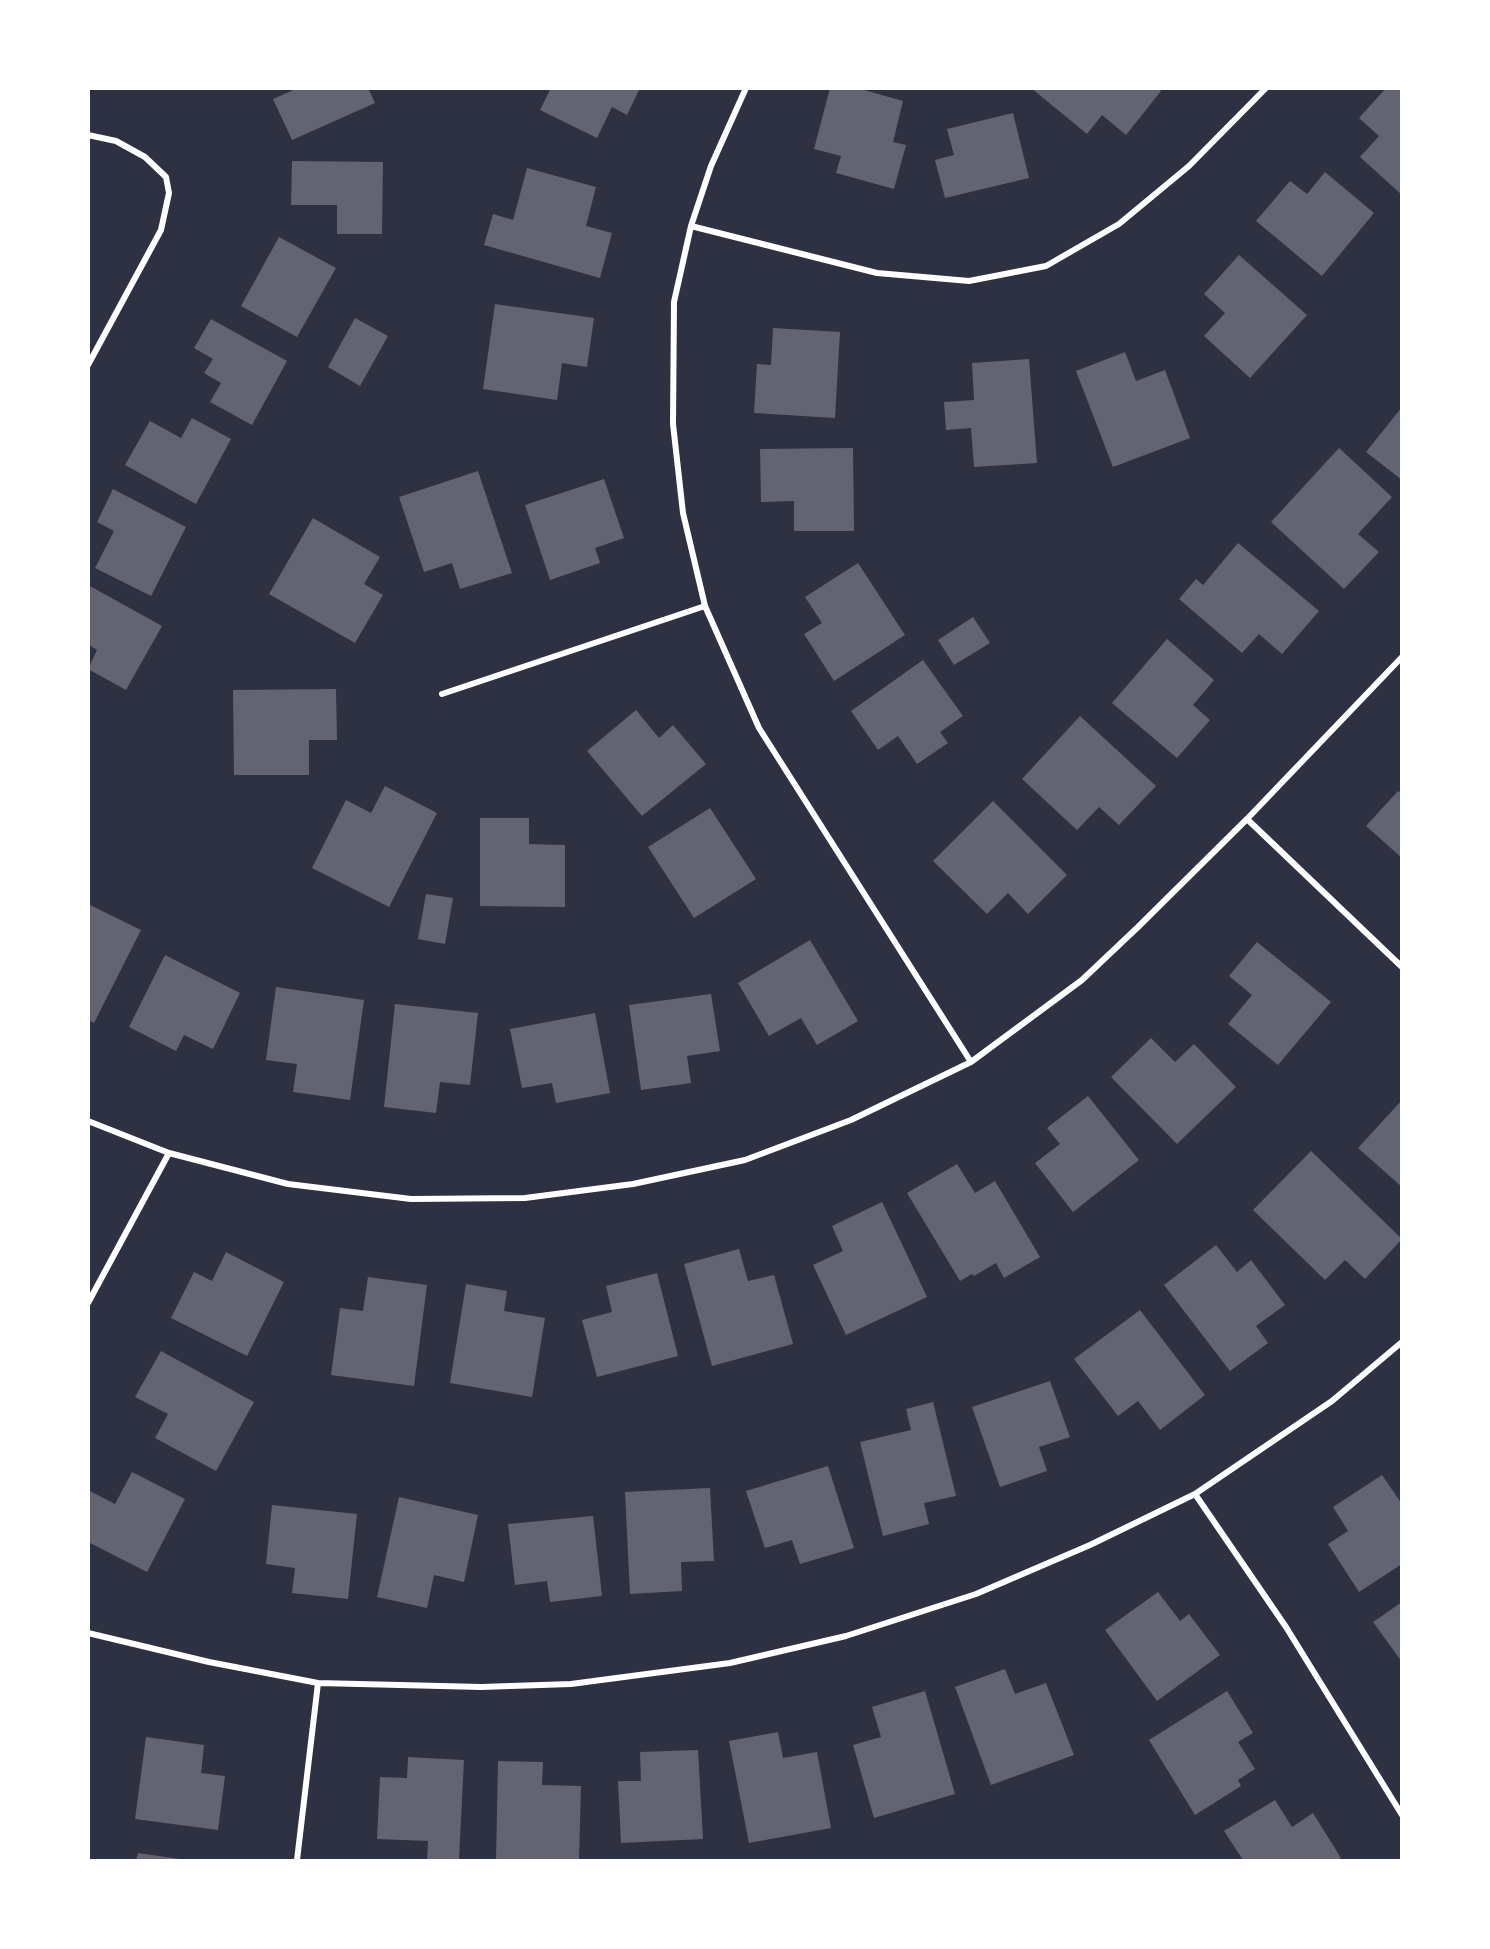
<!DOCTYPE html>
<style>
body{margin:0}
#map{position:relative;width:1490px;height:1949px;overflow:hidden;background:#2d3142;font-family:"DejaVu Sans",sans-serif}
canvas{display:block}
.frame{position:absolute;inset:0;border:90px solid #fff;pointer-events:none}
</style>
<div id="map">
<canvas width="1490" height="1949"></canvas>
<div class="frame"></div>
</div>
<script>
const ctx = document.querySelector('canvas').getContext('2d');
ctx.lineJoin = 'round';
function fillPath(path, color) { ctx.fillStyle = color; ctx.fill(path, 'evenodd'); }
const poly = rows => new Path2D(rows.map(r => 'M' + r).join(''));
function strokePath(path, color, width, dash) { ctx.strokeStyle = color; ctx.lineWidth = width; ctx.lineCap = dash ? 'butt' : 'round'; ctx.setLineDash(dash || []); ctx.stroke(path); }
fillPath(poly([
 [298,88,368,88,375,103,292,140,273,99],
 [551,88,640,88,627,115,612,107,597,138,540,110],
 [830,88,857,88,903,101,893,142,906,145,894,189,836,173,841,156,814,149],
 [1031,88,1158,88,1161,91,1126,135,1102,115,1087,134],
 [1386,88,1402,88,1402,195,1360,157,1379,136,1359,118],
 [1013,113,1029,178,945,198,935,160,954,155,947,129],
 [292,161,383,162,382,234,337,234,337,205,291,205],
 [527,168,596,187,586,226,612,233,600,278,484,245,493,214,513,220],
 [1325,172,1374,213,1322,276,1256,221,1290,181,1307,194],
 [279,237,336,268,297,337,241,306],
 [1239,255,1307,315,1250,378,1204,336,1225,313,1204,294],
 [495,304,594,318,587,367,562,363,557,400,483,389],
 [355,318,388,336,360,386,328,367],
 [211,319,287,361,252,425,210,402,221,383,204,373,213,359,194,348],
 [773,328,840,332,835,418,754,413,757,364,771,365],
 [1125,352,1136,381,1165,370,1190,438,1113,467,1076,371],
 [1029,359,1037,463,974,467,971,428,946,430,944,402,974,400,972,363],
 [1402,407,1402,480,1366,452],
 [192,418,231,439,196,504,125,465,150,421,181,438],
 [853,448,854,531,794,531,794,501,761,502,760,449],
 [1339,448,1392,497,1358,534,1379,552,1344,589,1271,522],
 [478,471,512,573,460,589,452,563,424,572,399,497],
 [604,479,624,538,595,548,600,563,550,580,525,505],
 [113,489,186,527,151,596,95,568,114,531,97,522],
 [313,518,380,557,364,584,383,595,355,643,269,594],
 [1238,543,1319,611,1282,654,1259,634,1242,653,1179,599,1196,579,1203,585],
 [858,563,905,635,834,681,804,634,822,623,805,597],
 [88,585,162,626,126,690,88,669,97,650,88,644],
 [973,617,990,643,954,665,938,640],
 [1167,639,1214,680,1193,705,1210,720,1177,758,1112,703],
 [923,660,963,716,940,732,948,743,917,764,898,736,878,750,851,711],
 [336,689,337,740,309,740,309,775,234,775,233,690],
 [636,710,659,738,673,725,706,764,642,816,587,751],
 [1080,716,1156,786,1119,825,1099,807,1077,830,1022,779],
 [385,786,437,813,389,907,312,868,346,800,371,813],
 [1398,791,1402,794,1402,858,1366,826],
 [993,801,1067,875,1028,914,1008,893,987,914,933,861],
 [710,808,756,879,694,918,648,847],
 [480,818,529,818,529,844,565,845,565,907,480,906],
 [426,894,453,898,445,944,418,939],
 [88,904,141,930,94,1023,88,1020],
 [810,940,858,1021,817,1045,801,1018,769,1036,738,983],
 [1257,942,1331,1002,1278,1065,1228,1024,1252,995,1229,976],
 [165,955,240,993,213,1049,184,1035,176,1051,129,1027],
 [276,987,364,1000,350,1100,293,1092,297,1064,266,1060],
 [711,994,720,1051,687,1056,691,1083,641,1090,629,1005],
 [395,1004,478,1013,470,1085,440,1082,436,1113,384,1107],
 [595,1013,610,1093,556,1103,552,1083,522,1088,510,1029],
 [1151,1038,1175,1062,1194,1044,1236,1087,1177,1144,1111,1077],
 [1088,1096,1139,1160,1073,1212,1035,1163,1060,1144,1047,1128],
 [1402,1100,1402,1187,1358,1148],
 [1311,1151,1402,1239,1365,1279,1345,1260,1325,1280,1253,1210],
 [957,1164,975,1193,995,1181,1040,1257,1004,1278,996,1263,974,1276,972,1274,960,1281,907,1193],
 [882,1202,927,1297,846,1335,813,1265,843,1251,832,1226],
 [1216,1245,1237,1272,1251,1260,1285,1305,1256,1326,1268,1343,1230,1371,1164,1285],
 [739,1249,748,1281,774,1275,793,1344,712,1366,684,1264],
 [226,1252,284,1282,247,1356,171,1318,194,1272,212,1281],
 [657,1273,678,1356,597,1377,582,1320,612,1312,606,1286],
 [368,1277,427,1285,414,1386,331,1375,340,1308,363,1311],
 [466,1284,507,1291,504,1311,545,1318,532,1397,450,1383],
 [1140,1310,1205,1395,1160,1430,1138,1401,1118,1416,1074,1359],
 [161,1351,254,1402,216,1471,155,1438,168,1414,135,1397],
 [1050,1381,1070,1437,1039,1447,1047,1471,1000,1487,972,1407],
 [933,1402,956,1496,924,1503,929,1524,883,1536,860,1442,911,1430,906,1409],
 [828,1466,854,1548,800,1564,792,1540,765,1548,746,1491],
 [132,1472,185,1499,147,1572,88,1542,88,1490,115,1504],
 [1382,1475,1402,1504,1402,1564,1359,1592,1328,1544,1348,1531,1333,1507],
 [710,1488,714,1561,681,1562,682,1591,630,1594,625,1492],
 [399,1497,478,1515,464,1582,434,1575,427,1608,377,1597],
 [272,1505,357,1514,348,1599,292,1593,295,1568,266,1564],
 [593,1516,602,1596,550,1602,547,1581,515,1585,508,1524],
 [1158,1592,1180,1621,1189,1614,1220,1655,1157,1701,1105,1630],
 [1402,1602,1402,1662,1373,1622],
 [1005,1669,1015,1694,1046,1683,1074,1755,991,1785,955,1687],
 [925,1691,955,1794,874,1818,853,1745,881,1737,872,1707],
 [1227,1691,1253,1733,1238,1742,1255,1769,1238,1780,1241,1786,1195,1815,1149,1740],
 [778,1732,783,1758,817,1752,831,1828,749,1843,729,1741],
 [146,1737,204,1745,201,1773,225,1776,218,1830,135,1819],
 [698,1750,703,1839,621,1843,618,1781,641,1781,640,1752],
 [408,1757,464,1760,459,1860,427,1860,428,1841,377,1839,380,1777,407,1778],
 [498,1761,543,1762,542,1785,581,1786,579,1860,496,1860],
 [1275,1800,1292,1827,1313,1813,1341,1858,1336,1860,1243,1860,1224,1831],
 [138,1853,180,1859,180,1860,136,1860]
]), '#626471');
strokePath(poly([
 [746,88,711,166,691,226,674,302,673,424,683,513,705,606,759,728,971,1062],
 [88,135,116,141,145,157,166,177,169,193,161,230,88,365],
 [691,226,877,273,969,281,1046,266,1119,224,1189,166,1266,88],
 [442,694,705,606],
 [1247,819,1402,967],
 [88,1121,169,1153,288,1184,411,1199,525,1198,633,1184,745,1160,851,1120,971,1062,1082,980,1138,927,1247,819,1402,657],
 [88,1303,169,1153],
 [1195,1494,1286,1627,1402,1815],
 [88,1633,209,1662,318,1683,481,1687,571,1684,730,1663,846,1636,976,1594,1090,1545,1195,1494,1332,1401,1402,1342],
 [297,1860,318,1683]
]), '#fff', 6);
</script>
